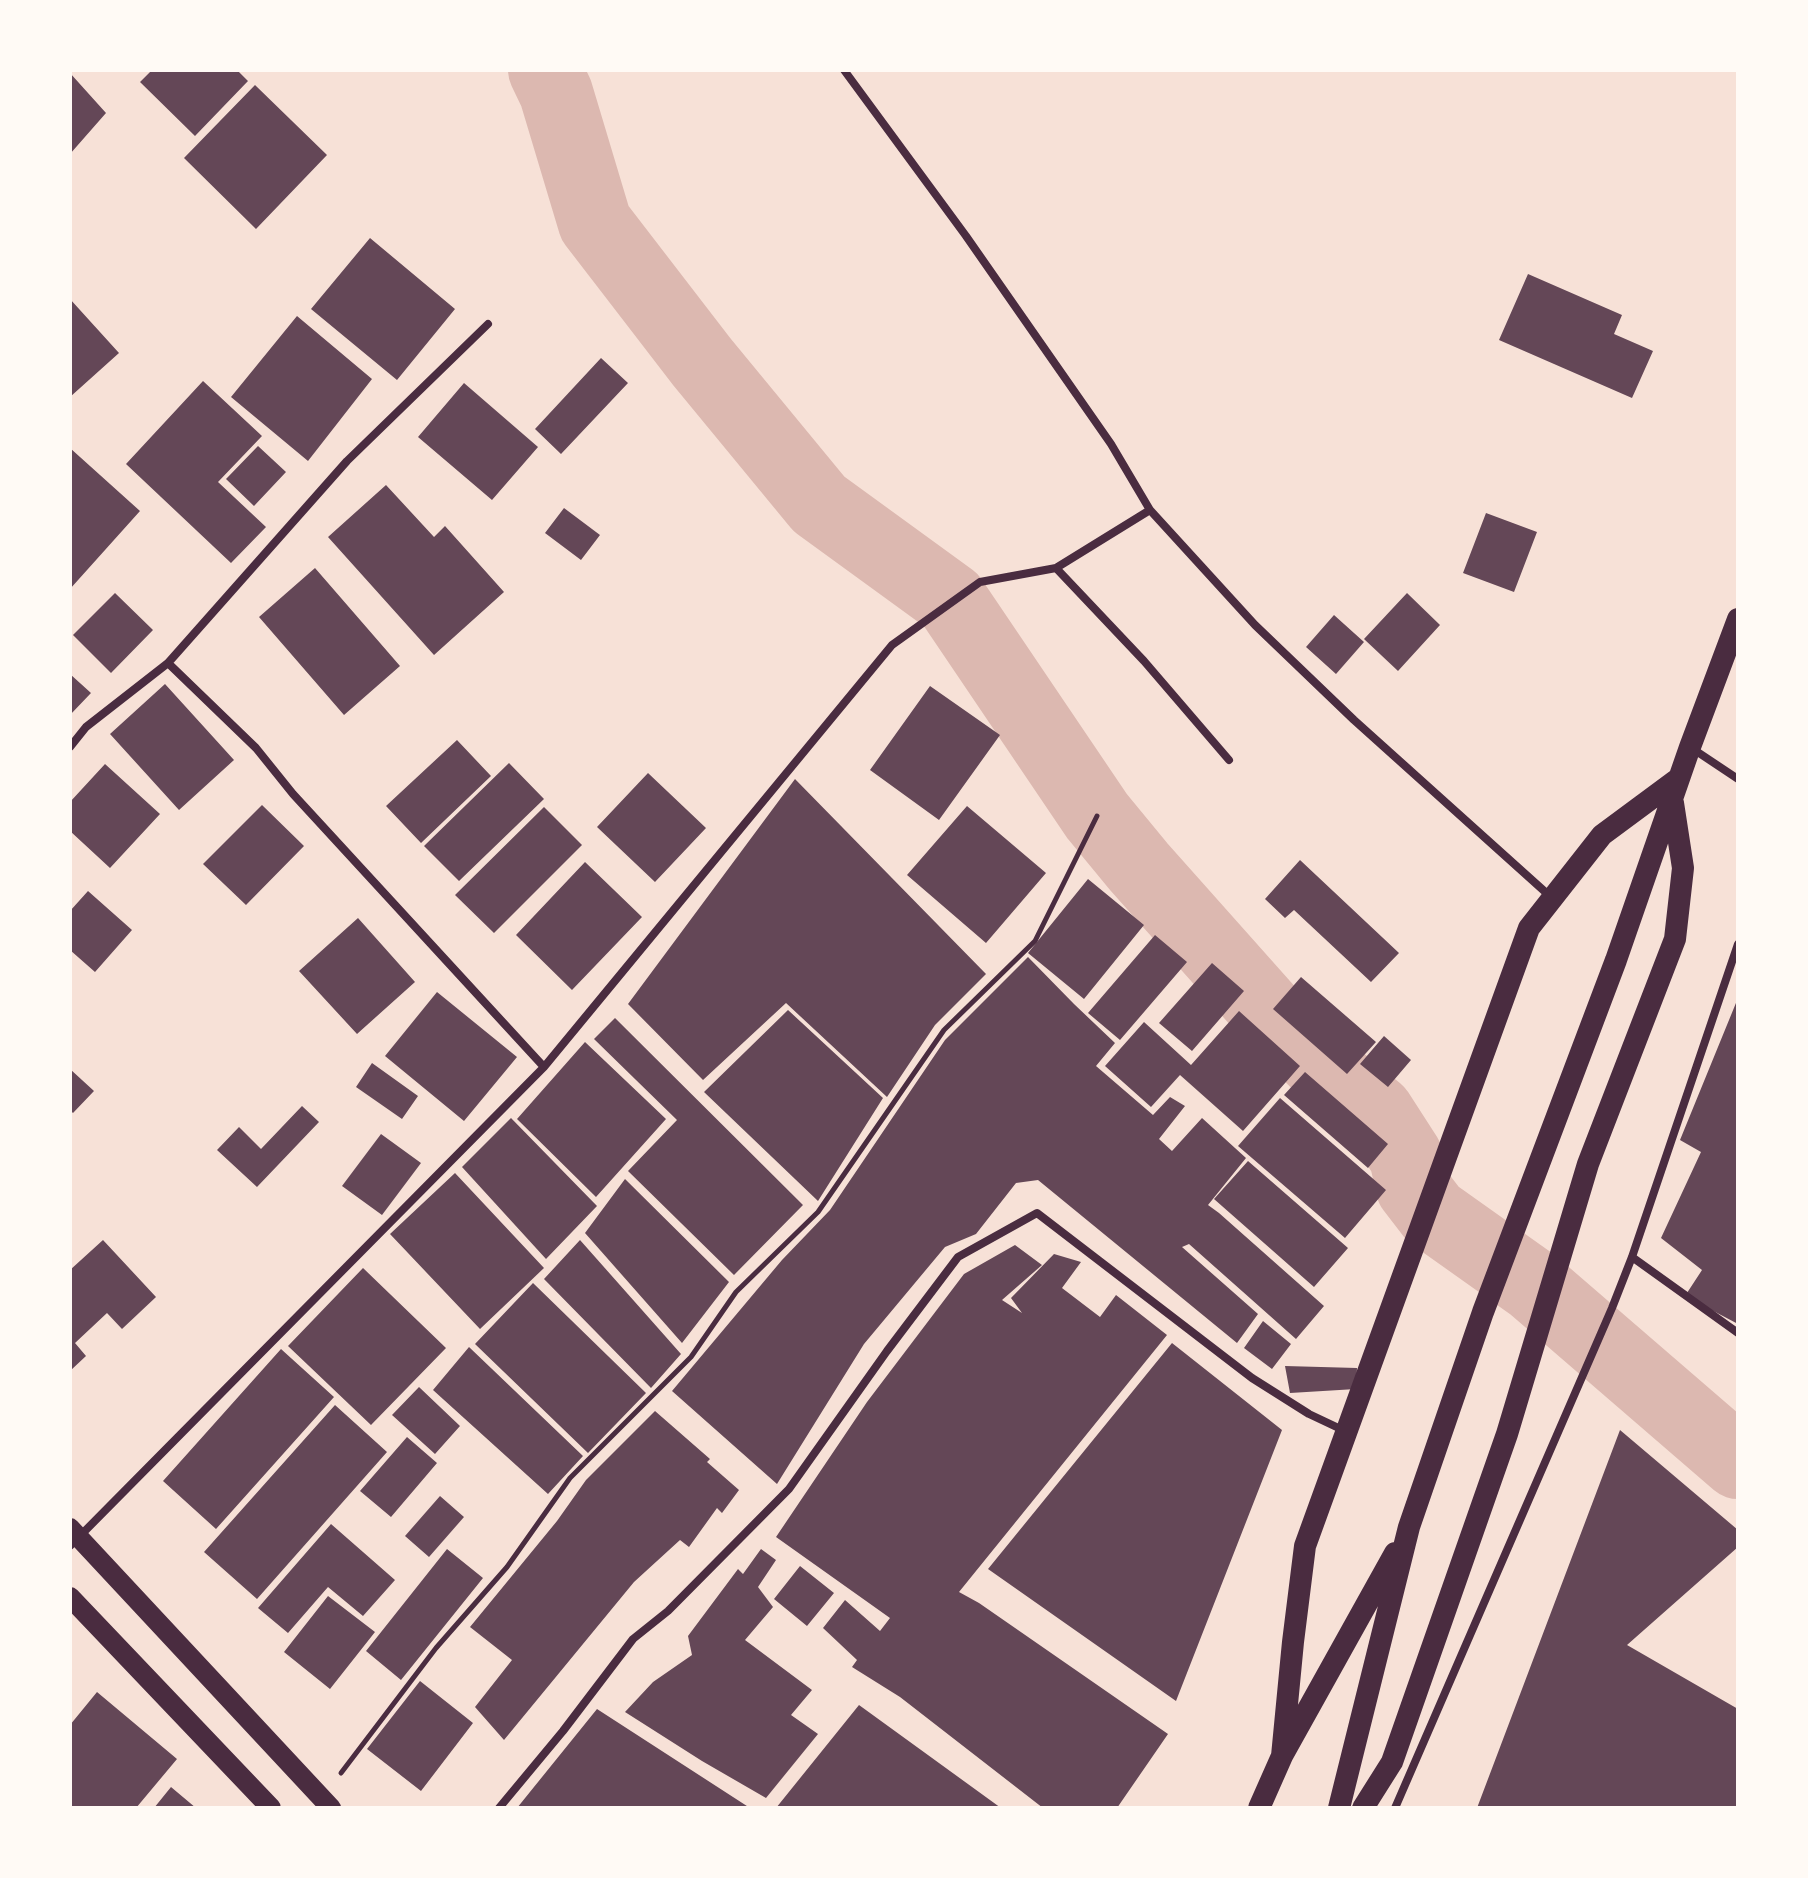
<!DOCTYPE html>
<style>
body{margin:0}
#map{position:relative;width:1808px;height:1878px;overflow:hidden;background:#f7e1d7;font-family:"Libre Baskerville",serif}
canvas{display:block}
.frame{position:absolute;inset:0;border:72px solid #fffaf5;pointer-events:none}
</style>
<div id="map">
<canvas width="1808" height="1878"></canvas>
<div class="frame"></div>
</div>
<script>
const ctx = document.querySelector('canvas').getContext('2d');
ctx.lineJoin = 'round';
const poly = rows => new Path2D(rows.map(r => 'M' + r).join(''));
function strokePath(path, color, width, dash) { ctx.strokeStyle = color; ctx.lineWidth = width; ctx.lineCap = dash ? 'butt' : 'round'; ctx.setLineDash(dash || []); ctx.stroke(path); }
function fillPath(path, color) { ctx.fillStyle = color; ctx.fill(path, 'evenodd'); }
strokePath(poly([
 [545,70,556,93,595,223,702,362,819,504,951,600,1097,816,1139,867,1277,1022,1327,1071,1377,1112,1406,1157,1413,1188,1433,1214,1533,1285,1738,1462]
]), '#dcb8b0', 74);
fillPath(poly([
 [152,70,237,70,248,81,195,136,140,82],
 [70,73,106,113,70,154],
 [255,85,327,155,256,229,184,158],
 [370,238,455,309,397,380,311,309],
 [1528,274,1622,315,1614,334,1653,351,1632,398,1499,340],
 [70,299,119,353,70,397],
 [297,316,372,379,308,461,231,397],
 [601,358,628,383,561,454,535,429],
 [203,381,262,436,218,482,266,527,231,563,126,464],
 [464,383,538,447,492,500,418,437],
 [258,446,286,472,254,506,226,479],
 [70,448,140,511,70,589],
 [386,485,434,537,445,526,504,592,434,655,328,537],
 [564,508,600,535,581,560,545,533],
 [1486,513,1537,532,1514,592,1463,573],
 [315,568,400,666,344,715,259,617],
 [115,593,153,630,111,673,73,635],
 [1407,593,1440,625,1398,671,1364,639],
 [1334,615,1364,642,1336,674,1306,647],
 [70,674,91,693,70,715],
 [165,684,234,760,179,810,110,734],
 [930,686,1000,735,939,820,870,770],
 [457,740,491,776,421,843,386,806],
 [509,763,544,799,459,881,424,846],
 [105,764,160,814,110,868,70,831,70,802],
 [648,773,706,828,655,882,597,827],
 [795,779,986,974,935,1025,887,1097,786,1003,703,1080,628,1004],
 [262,805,304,846,246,905,203,864],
 [967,806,1046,873,986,943,907,875],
 [544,807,582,845,494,933,455,895],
 [1300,860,1399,953,1371,982,1294,910,1285,918,1265,899],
 [585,862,642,917,572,990,516,935],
 [1088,879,1144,925,1084,999,1028,953],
 [88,891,132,930,95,972,70,950,70,911],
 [358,918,415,982,357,1034,299,971],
 [1155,935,1187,962,1120,1040,1088,1013],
 [1028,957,1074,1004,1115,1043,1096,1066,1153,1115,1170,1097,1185,1106,1159,1139,1172,1151,1202,1118,1246,1158,1208,1205,1219,1213,1324,1306,1296,1339,1189,1244,1182,1247,1258,1314,1237,1343,1038,1180,1016,1183,976,1234,945,1247,864,1344,777,1484,672,1391,782,1260,830,1210,945,1040],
 [1212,963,1244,991,1192,1051,1159,1023],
 [1301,977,1376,1042,1347,1074,1273,1009],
 [437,992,517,1057,464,1121,385,1056],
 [1738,998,1738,1324,1685,1296,1702,1270,1661,1238,1701,1152,1680,1140],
 [788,1010,883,1098,818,1201,704,1092],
 [1239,1011,1300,1066,1243,1131,1180,1075,1151,1107,1105,1066,1144,1022,1191,1065],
 [615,1018,803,1205,734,1275,628,1171,677,1120,594,1039],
 [1384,1036,1411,1060,1388,1087,1360,1064],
 [585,1042,666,1119,596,1197,517,1119],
 [372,1063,418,1096,402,1119,356,1087],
 [70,1069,94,1091,73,1113,70,1110],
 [1305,1072,1388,1144,1368,1168,1284,1095],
 [1280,1098,1386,1190,1345,1238,1238,1146],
 [302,1106,319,1122,257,1187,217,1150,239,1127,261,1149],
 [511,1118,597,1206,546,1259,462,1167],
 [381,1134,421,1163,382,1215,342,1186],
 [1248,1161,1348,1248,1314,1287,1214,1199],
 [455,1173,544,1268,480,1329,390,1234],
 [625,1179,729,1282,682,1343,585,1233],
 [103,1240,156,1297,122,1329,107,1313,75,1343,86,1356,70,1371,70,1270],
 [580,1240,681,1354,651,1388,544,1279],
 [1015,1245,1042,1265,1002,1300,1022,1313,1011,1298,1054,1254,1081,1262,1062,1288,1100,1317,1116,1295,1167,1335,959,1592,979,1603,1168,1734,1117,1808,1043,1808,900,1697,852,1667,857,1660,823,1628,845,1600,880,1631,890,1618,776,1537,867,1402,964,1274],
 [363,1268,446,1348,371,1425,288,1346],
 [533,1283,646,1393,588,1453,475,1344],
 [1263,1321,1291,1344,1272,1369,1244,1348],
 [1172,1343,1282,1430,1176,1701,988,1569],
 [469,1347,583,1456,548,1494,433,1390],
 [281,1349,334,1397,216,1529,163,1481],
 [1285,1366,1357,1368,1356,1389,1290,1393],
 [419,1387,460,1426,435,1454,392,1415],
 [335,1405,387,1452,257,1599,204,1552],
 [655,1411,710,1459,707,1462,739,1490,722,1513,717,1508,689,1547,680,1540,634,1582,504,1740,475,1707,512,1660,470,1627,557,1521,586,1480],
 [1620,1430,1738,1530,1738,1547,1627,1645,1738,1709,1738,1808,1477,1808],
 [407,1437,437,1463,391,1517,360,1491],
 [440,1496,464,1517,429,1557,405,1536],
 [331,1524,395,1580,363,1616,328,1587,288,1633,258,1608],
 [447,1549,483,1578,401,1680,366,1651],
 [761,1549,776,1560,758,1587,773,1607,745,1640,812,1690,791,1715,818,1734,766,1798,702,1761,625,1712,653,1682,692,1655,688,1636,738,1569,743,1574],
 [800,1566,834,1593,807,1626,774,1599],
 [328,1596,375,1632,330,1689,284,1652],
 [420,1681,473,1723,421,1791,367,1749],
 [97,1692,177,1759,136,1808,70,1808,70,1725],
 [859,1705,1001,1808,776,1808],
 [597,1709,750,1808,517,1808],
 [171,1787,196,1808,154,1808]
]), '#644757');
strokePath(poly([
 [341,1773,436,1648,507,1567,570,1478,691,1357,736,1292,818,1212,944,1030,1035,941,1097,816]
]), '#4a2c40', 5);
strokePath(poly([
 [844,70,966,236,1111,444,1150,510,1255,625,1354,720,1552,898],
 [1056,568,1144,661,1229,760],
 [168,663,256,748,293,794,544,1067],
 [70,747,86,727,168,663,347,461,488,324],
 [1690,747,1738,779],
 [1632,1257,1738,1333],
 [70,1546,544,1067,892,645,980,582,1056,568,1150,510],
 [499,1808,563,1731,633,1639,668,1611,789,1489,887,1351,958,1257,1037,1213,1252,1378,1309,1414,1345,1431],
 [1395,1808,1612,1308,1632,1257,1738,944]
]), '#4a2c40', 8);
strokePath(poly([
 [70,1528,331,1808],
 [70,1597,271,1808]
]), '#4a2c40', 20);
strokePath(poly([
 [1282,1756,1293,1642,1305,1546,1529,928,1602,835,1679,778],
 [1259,1808,1282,1756,1395,1553],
 [1339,1808,1409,1527,1483,1312,1616,960,1690,747,1738,619],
 [1363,1808,1392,1762,1507,1434,1588,1164,1675,939,1683,868,1673,803]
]), '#4a2c40', 22);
</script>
